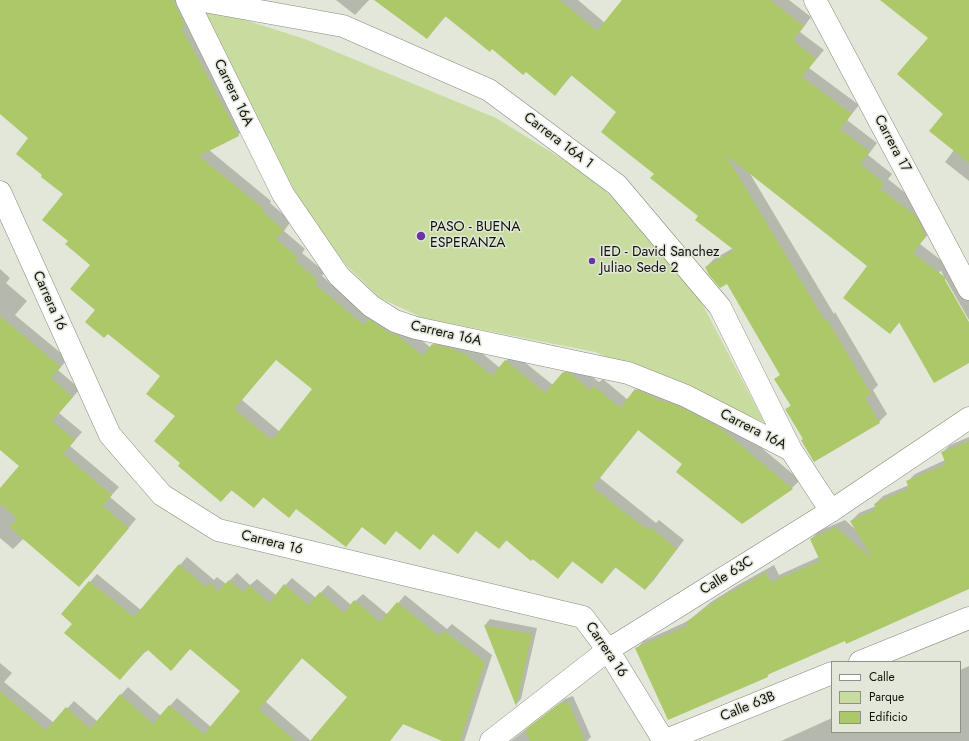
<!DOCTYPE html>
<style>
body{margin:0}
#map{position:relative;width:969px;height:741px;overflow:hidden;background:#e2e7d9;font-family:Jost,sans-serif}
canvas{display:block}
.legend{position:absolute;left:831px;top:661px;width:130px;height:72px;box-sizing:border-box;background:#e2e7d9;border:1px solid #8e9187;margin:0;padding:5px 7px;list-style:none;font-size:12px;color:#0f110c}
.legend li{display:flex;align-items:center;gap:8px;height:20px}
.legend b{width:20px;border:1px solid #8e9187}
</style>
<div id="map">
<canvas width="969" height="741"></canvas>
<ul class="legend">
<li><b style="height:5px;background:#fff"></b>Calle</li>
<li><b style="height:11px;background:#c9dca0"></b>Parque</li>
<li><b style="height:11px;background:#adc868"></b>Edificio</li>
</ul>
</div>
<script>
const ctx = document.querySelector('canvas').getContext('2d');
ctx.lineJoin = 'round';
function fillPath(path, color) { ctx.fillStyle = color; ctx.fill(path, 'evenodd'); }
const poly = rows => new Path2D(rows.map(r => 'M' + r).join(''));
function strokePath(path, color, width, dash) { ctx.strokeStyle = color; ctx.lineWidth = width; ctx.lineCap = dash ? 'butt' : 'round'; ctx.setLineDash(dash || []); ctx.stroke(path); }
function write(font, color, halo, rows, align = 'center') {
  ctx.font = font + ' Jost,sans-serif'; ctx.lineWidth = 3; ctx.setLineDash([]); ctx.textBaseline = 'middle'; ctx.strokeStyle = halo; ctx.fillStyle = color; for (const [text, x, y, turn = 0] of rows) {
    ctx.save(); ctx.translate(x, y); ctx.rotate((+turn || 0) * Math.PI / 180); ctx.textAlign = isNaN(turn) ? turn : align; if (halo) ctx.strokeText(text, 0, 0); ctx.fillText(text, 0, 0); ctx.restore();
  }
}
fillPath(poly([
 [201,6,305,39,496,118,593,178,684,269,764,422,595,352,423,318,380,298,346,265,285,184]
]), '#c9dca0');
fillPath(poly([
 [0,0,184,0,246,127,238,135,209,150,271,201,270,203,291,221,284,231,305,249,302,253,325,272,322,276,372,317,406,327,431,348,441,337,471,344,500,368,513,353,553,385,572,364,578,366,599,382,603,379,628,400,644,382,727,419,800,480,792,488,683,464,639,429,600,478,656,523,659,520,684,540,653,581,645,589,616,567,602,583,573,561,558,578,507,540,499,548,477,530,434,533,419,549,396,530,384,544,362,526,297,508,289,517,264,497,254,507,232,490,221,501,182,463,177,416,161,376,96,309,92,265,69,241,65,194,0,93],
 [276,359,313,389,280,432,242,400],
 [336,0,369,0,355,15],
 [376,0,578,0,605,23,623,0,789,0,811,17,800,32,824,50,809,68,859,105,847,120,877,143,868,155,892,174,888,179,924,208,934,227,920,244,951,268,969,300,969,320,941,271,939,272,969,324,969,362,900,322,890,333,868,266,749,172,834,314,835,312,878,385,873,390,887,414,879,422,804,438,787,409,792,404,776,379,781,374,727,283,706,267,714,259,733,248,655,174,618,112,572,75,555,95,527,71,446,16,427,38],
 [881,0,969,0,969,181,945,162,954,150,945,114,929,37],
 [0,269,10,278,6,283,27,301,15,315,68,359,58,370,80,389,59,413,82,432,70,446,119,487,110,497,136,519,87,578,24,538,13,549,0,538,0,490,20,466,0,448],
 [969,437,969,586,770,673,767,676,637,648,644,641,688,621,711,602,738,585,774,565,779,575,819,557,811,539,819,531,845,520,856,530,851,521,859,513,876,506,875,504,883,496,909,485,907,482,915,474,945,460,942,453,950,445],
 [187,557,214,580,217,577,226,584,237,573,250,585,257,579,276,595,292,578,316,598,328,585,351,605,363,594,388,615,405,595,447,629,452,624,492,655,465,739,464,741,445,741,404,723,390,741,311,741,349,697,302,658,266,702,311,741,0,741,0,663,12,673,4,682,54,723,74,701,97,721,128,687,161,716,177,698,211,727,241,691,191,648,171,669,148,649,120,679,73,624,62,614,97,574,141,610],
 [490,619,537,628,521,699,516,704,485,625],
 [969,666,969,741,781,741,832,718,832,732,960,732,960,670],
 [573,696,591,737,587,741,511,741,565,699]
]), '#0003');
fillPath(poly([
 [0,0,173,0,185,25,181,27,239,136,199,156,264,209,262,211,284,230,276,239,298,257,295,261,318,280,315,284,364,325,369,319,388,332,397,335,423,356,432,344,454,349,461,354,463,352,492,376,505,360,545,393,563,372,570,373,590,390,594,386,620,408,635,389,656,398,663,403,665,401,681,407,719,427,793,489,742,524,676,472,682,464,638,430,592,487,648,530,650,527,677,549,645,590,615,567,602,584,572,561,558,579,533,559,531,561,506,540,499,549,476,531,458,554,433,534,420,550,396,531,385,545,362,527,346,547,296,509,289,518,263,497,254,508,231,490,221,502,178,466,180,463,154,441,175,416,146,394,160,376,108,334,104,338,85,322,95,310,70,289,90,265,65,244,68,241,42,220,63,194,41,177,42,175,16,154,28,138,0,114],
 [276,360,312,389,272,440,234,409],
 [374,0,560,0,597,31,622,0,770,0,804,26,793,40,816,59,802,77,852,114,840,129,870,152,860,164,884,183,880,188,916,216,926,236,913,253,945,277,945,280,969,322,969,363,934,383,899,322,890,334,843,298,867,266,726,155,825,321,827,319,871,394,865,398,880,423,814,462,801,440,803,439,785,409,791,406,774,379,780,375,727,284,720,288,709,275,705,267,734,250,695,220,698,216,650,178,654,174,601,132,616,112,571,75,555,96,526,72,523,75,492,49,490,52,445,16,427,39],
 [880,0,969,0,969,163,929,131,943,114,897,74,928,38],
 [0,316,61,367,51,378,73,397,52,421,75,440,63,454,112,495,103,506,129,528,79,587,9,527,17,518,0,504,0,488,19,466,0,450],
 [969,441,969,589,846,644,845,641,767,675,768,677,668,720,635,648,689,625,686,622,702,611,702,610,730,592,730,593,766,572,771,582,820,561,810,539,836,527,873,559,850,521,876,509,874,504,909,488,906,481,946,464,941,452],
 [179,564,206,587,209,583,218,591,229,580,243,592,249,585,269,603,284,584,308,605,320,592,344,613,354,600,380,622,397,602,439,636,444,631,485,662,460,741,442,741,403,724,390,741,310,741,347,697,302,658,259,709,295,741,0,741,0,691,46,730,66,707,90,729,120,694,153,724,169,705,204,734,240,691,190,649,171,671,148,650,146,652,145,651,120,680,64,633,72,624,61,614,89,581,134,617],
 [484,625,532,634,516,706],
 [568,701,585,741,530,741,525,730,559,704]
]), '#adc868');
const minor = poly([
 [187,0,283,194,339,276,371,306,395,321,416,328,628,373,686,396,791,450],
 [198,0,343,26,489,90,617,185,720,307,791,450,831,511],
 [815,0,969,289],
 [0,192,110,435,162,495,218,530,583,617,608,650,664,741],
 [860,662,969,618],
 [664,741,832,673]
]);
const tertiary = poly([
 [491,741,608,650,831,511,969,418]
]);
strokePath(minor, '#878b7e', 23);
strokePath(tertiary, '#878b7e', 23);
strokePath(minor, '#fff', 22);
strokePath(tertiary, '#fff', 22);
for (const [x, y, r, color] of [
 [421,236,5,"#6c32a9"],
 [592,261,4,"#6c32a9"]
]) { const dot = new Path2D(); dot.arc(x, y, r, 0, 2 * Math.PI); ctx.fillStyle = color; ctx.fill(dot); strokePath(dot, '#e2e7d9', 1.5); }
write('14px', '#0f110c', '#e2e7d9', [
 ["Carrera 16A",233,93,64],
 ["Carrera 16A 1",558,141,37],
 ["Carrera 17",892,144,62],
 ["Carrera 16",49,301,66],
 ["Carrera 16A",446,334,13],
 ["Carrera 16A",753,430,27],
 ["Carrera 16",272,543,14],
 ["Calle 63C",727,576,-32],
 ["Carrera 16",606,650,56],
 ["Calle 63B",748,707,-22]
]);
write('14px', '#0f110c', '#e2e7d9', [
 ["PASO - BUENA",430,228],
 ["ESPERANZA",430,244],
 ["IED - David Sanchez",600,253],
 ["Juliao Sede 2",600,269]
], 'left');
</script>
